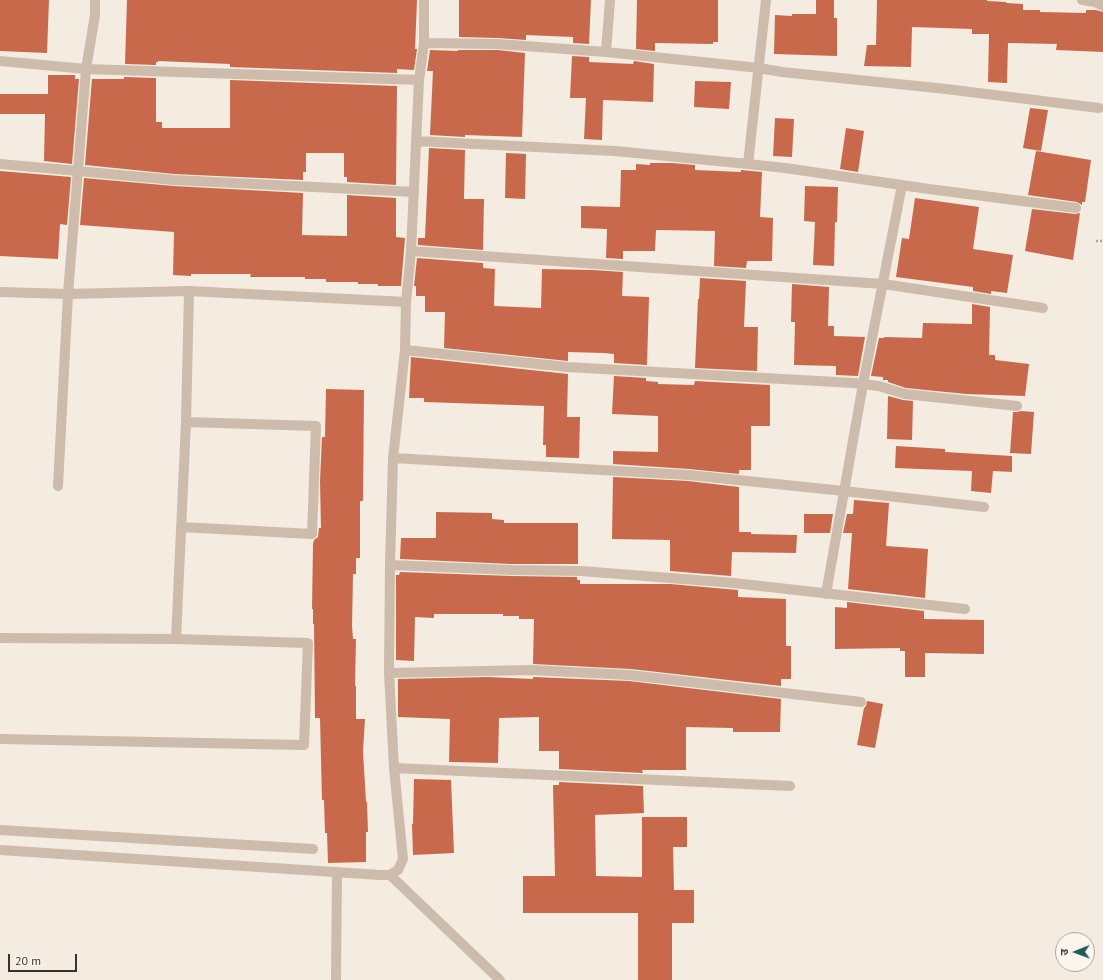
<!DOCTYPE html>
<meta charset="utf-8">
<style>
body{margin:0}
#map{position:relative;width:1103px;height:980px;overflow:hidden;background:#f4ebe1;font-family:"PT Sans","Noto Sans Devanagari",sans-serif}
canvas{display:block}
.north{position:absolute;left:1055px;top:932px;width:40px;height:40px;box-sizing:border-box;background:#fbf5ee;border:1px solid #aea6a0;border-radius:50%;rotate:269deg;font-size:11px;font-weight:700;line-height:16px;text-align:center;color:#3b302b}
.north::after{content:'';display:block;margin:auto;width:14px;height:18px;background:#1f5a5e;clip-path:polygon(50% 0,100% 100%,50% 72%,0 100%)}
.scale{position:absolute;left:8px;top:954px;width:69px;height:18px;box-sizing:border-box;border:2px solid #3b302b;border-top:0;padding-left:5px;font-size:12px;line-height:14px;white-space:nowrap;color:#3b302b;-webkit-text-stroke:3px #fbf5ee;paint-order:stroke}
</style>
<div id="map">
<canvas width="1103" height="980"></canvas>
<div class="north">उ</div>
<div class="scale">20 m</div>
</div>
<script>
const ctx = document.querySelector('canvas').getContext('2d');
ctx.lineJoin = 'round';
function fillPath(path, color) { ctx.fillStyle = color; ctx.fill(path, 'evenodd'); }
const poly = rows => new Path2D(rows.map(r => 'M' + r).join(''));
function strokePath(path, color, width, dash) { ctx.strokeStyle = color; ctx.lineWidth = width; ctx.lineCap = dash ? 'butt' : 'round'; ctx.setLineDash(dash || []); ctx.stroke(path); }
fillPath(poly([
 [0,0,49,0,47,53,0,51],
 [127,0,417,0,415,49,417,49,414,70,397,69,397,73,230,67,230,64,158,61,158,62,156,62,156,65,125,64],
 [459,0,591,0,589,44,573,43,573,37,526,35,526,40,498,38,459,37],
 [637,0,718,0,718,42,713,42,713,44,655,43,655,51,636,49],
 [816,0,834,0,834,18,837,18,837,56,774,54,775,15,792,16,792,14,816,14],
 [877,0,987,0,987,1,1006,2,1006,3,1023,4,1023,10,1040,10,1040,12,1086,13,1086,10,1096,10,1103,12,1103,52,1056,50,1057,44,1008,43,1007,83,988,82,989,34,972,34,972,29,912,27,911,67,864,66,867,45,876,45],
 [430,50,458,51,458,50,498,50,525,53,522,137,465,135,465,137,430,135,433,71,427,71],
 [572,56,589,57,589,62,633,64,634,61,654,64,653,102,603,100,602,140,584,139,586,98,570,98],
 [48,75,75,75,75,79,79,79,72,164,44,161,45,114,0,114,0,94,48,94],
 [124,77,156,78,156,122,162,122,162,128,230,128,230,80,397,86,396,185,347,182,347,177,344,177,344,153,306,153,306,172,303,172,303,180,174,174,85,165,92,79,124,79],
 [695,81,731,82,729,109,694,107],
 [1030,108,1048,110,1041,151,1023,148],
 [775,118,794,119,792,157,773,156],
 [846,128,864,131,858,172,840,169],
 [429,148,465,150,464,199,484,199,483,250,418,245,418,238,425,238],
 [1036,151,1091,160,1085,202,1082,202,1082,205,1077,202,1028,195],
 [506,153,526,154,525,199,505,198],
 [650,163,672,163,695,165,695,170,741,172,741,170,762,172,760,217,773,218,772,261,747,261,746,268,714,266,715,231,656,230,655,251,623,251,623,259,606,258,607,229,581,228,581,206,620,207,621,170,636,170,636,164,650,165],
 [0,171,71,177,67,225,60,224,58,259,0,256],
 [84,178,174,186,303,193,302,235,347,236,347,195,396,198,396,237,405,238,401,286,378,286,378,284,358,284,358,282,326,282,326,279,305,279,305,277,250,277,251,274,191,274,191,276,173,275,174,232,80,225],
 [805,186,838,187,837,222,835,222,834,266,813,265,815,222,804,221],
 [915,198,979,207,973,249,1013,255,1007,293,991,291,991,294,973,291,973,287,896,277,902,238,909,239],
 [1032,209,1075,214,1080,213,1073,260,1025,251],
 [417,258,483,263,483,268,495,269,494,306,541,308,542,269,593,270,623,272,622,296,649,297,647,365,614,363,614,354,604,353,568,352,568,361,444,348,445,312,425,312,425,296,416,296,416,286,414,286],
 [700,278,746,281,744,327,758,327,757,371,695,368,698,299,699,299],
 [792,284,829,287,828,326,834,326,834,336,865,337,858,376,836,375,836,366,794,365,795,322,791,322],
 [972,304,990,307,989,355,995,355,995,360,1029,364,1025,396,966,394,906,388,888,382,888,380,883,380,883,377,871,376,879,338,884,338,884,337,922,338,923,323,972,324],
 [411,357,568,374,567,417,580,417,579,458,546,457,546,445,543,445,544,406,424,402,424,398,409,398],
 [614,376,646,378,646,381,658,382,658,384,694,385,695,381,770,385,770,426,751,426,751,470,739,470,739,474,689,469,613,464,613,451,658,452,658,416,612,414],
 [326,389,364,390,363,501,360,501,360,558,356,558,356,574,353,574,352,626,353,639,356,639,355,686,356,686,356,719,365,719,363,751,366,802,367,802,368,832,366,832,366,862,328,863,327,833,325,833,324,800,322,800,320,718,315,718,314,624,313,624,313,609,312,609,313,544,314,540,318,537,319,528,321,528,320,481,322,437,325,437],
 [888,396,903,400,913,401,912,440,887,439],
 [1021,411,1034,412,1031,454,1010,453,1013,412,1017,412],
 [896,446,945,449,945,452,1012,456,1012,472,993,471,991,493,971,491,972,471,895,468],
 [613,477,688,481,739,487,739,532,751,532,751,534,797,535,796,553,732,552,731,576,670,571,670,540,612,539],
 [854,500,889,503,886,546,928,549,925,598,848,589,852,533,843,533,847,514,853,514],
 [436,512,492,513,492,519,504,520,504,523,578,523,578,564,512,564,400,559,401,538,436,538],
 [804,514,833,514,830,533,804,533],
 [400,572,512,576,577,577,577,580,580,580,580,584,670,584,738,590,738,597,786,599,786,646,791,646,791,679,781,679,781,686,631,669,533,664,534,619,519,619,519,616,503,616,503,614,434,614,434,618,415,617,414,661,396,660,396,575,399,575],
 [847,602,924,611,924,619,984,620,984,654,925,653,925,677,905,677,905,651,900,651,900,648,835,649,835,607,847,608],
 [487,677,533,679,533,677,629,681,781,699,780,732,733,732,733,728,686,727,686,770,642,770,643,773,559,769,559,751,539,751,539,717,499,718,498,763,449,762,450,719,398,717,398,679],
 [867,701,883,704,875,748,857,745,864,708,866,706],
 [414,779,451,780,454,853,413,855,412,824,413,824],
 [559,782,643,786,644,813,595,815,596,876,642,877,642,817,687,817,687,847,673,847,674,890,694,890,694,923,672,923,672,980,638,980,638,913,523,913,523,876,555,876,553,785,559,785]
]), '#c8694b');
strokePath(poly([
 [1096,241,1103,241]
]), '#b9a596', 2.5, [2, 2]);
strokePath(poly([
 [390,875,500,980],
 [336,980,337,872]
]), '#cdbbac', 10);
strokePath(poly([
 [95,0,95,15,86,69,419,80,411,251,883,284,1043,308],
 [1082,0,1095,2,1103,6],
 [424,43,424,0],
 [606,52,759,68,782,72,946,89,1099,108],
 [0,61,86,69,68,294,58,486],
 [419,80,424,43,498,44,606,52,610,0],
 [416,141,615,151,748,164,785,168,929,189,1076,208],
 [0,164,78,171,174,180,414,192],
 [748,164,766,0],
 [0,292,68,294,189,291,406,302],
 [405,350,567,367,854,383,879,386,905,394,1017,406],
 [393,458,689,475,844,491,984,507],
 [181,527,312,534,316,426,186,422],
 [390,565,512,570,581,571,734,583,965,609],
 [826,594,863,384,902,185],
 [0,638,176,639,308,643,304,745,0,739],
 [176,639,186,422,189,291],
 [389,673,531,670,630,675,861,702],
 [394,768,790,786],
 [0,830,313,849],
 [0,850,380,875,390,875,398,870,403,859,394,768,389,673,390,565,393,458,405,350,406,302,411,251]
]), '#cdbbac', 10);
</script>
